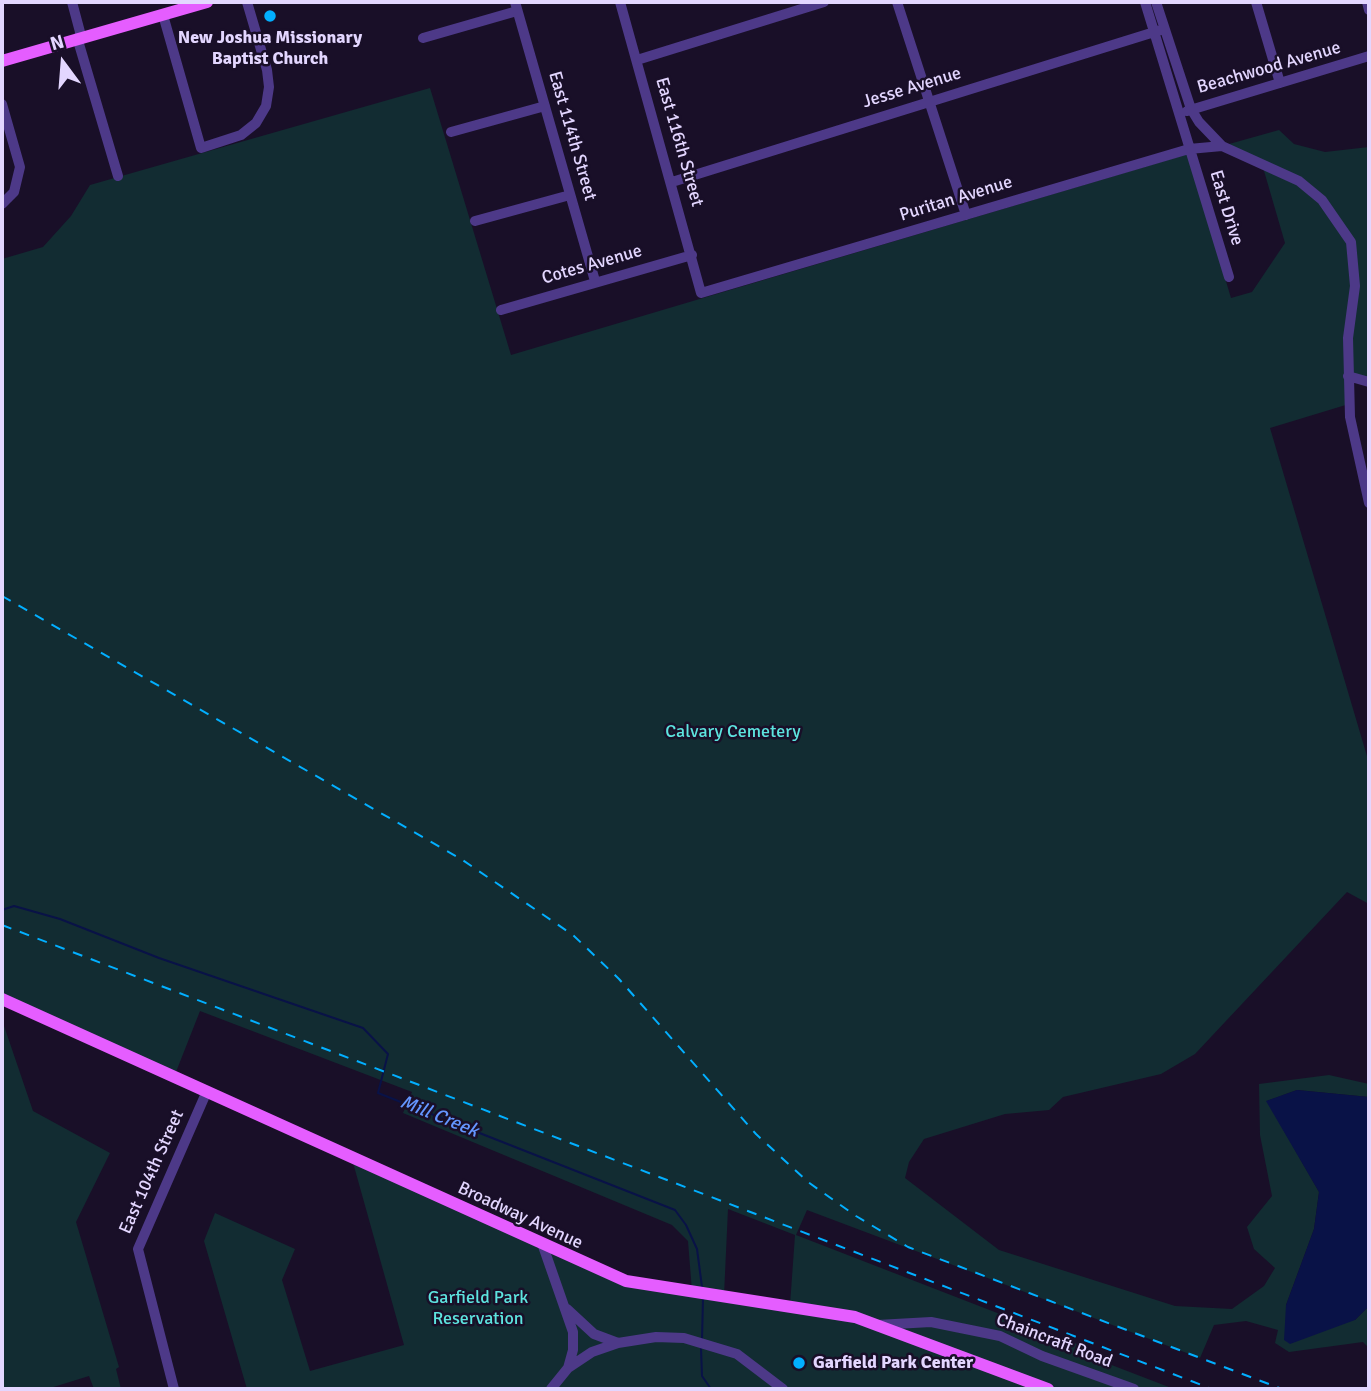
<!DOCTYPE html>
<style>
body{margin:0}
#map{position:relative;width:1371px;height:1391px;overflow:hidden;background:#190f28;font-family:Signika,sans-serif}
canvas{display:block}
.frame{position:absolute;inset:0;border:4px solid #e3d6ff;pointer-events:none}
.north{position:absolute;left:28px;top:28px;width:70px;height:70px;-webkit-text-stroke:5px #190f28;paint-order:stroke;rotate:344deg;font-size:19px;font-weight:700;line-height:28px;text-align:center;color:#e3d6ff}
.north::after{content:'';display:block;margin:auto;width:24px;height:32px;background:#e3d6ff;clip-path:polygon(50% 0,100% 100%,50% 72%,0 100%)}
</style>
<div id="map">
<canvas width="1371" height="1391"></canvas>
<div class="frame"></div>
<div class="north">N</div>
</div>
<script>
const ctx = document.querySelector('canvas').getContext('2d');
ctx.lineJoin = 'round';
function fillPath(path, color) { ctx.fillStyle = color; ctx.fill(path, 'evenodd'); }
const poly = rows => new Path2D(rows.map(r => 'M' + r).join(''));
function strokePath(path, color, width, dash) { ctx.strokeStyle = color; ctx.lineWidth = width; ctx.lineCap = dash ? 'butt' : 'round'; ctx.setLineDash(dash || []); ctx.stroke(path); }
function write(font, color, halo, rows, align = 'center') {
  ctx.font = font + ' Signika,sans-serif'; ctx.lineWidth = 5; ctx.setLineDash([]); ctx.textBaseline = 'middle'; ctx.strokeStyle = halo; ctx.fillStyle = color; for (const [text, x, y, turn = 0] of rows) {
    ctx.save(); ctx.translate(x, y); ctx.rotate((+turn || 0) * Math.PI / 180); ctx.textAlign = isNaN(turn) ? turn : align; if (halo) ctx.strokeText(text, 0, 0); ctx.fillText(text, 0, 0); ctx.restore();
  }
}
fillPath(poly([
 [430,88,511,355,1188,154,1231,298,1252,292,1285,243,1262,164,1222,146,1279,130,1294,144,1325,152,1369,147,1369,382,1348,376,1349,404,1270,428,1369,763,1369,904,1347,892,1195,1054,1161,1074,1063,1097,1049,1110,1005,1114,924,1139,909,1162,905,1178,999,1250,1175,1306,1232,1309,1264,1286,1275,1268,1254,1249,1247,1227,1272,1196,1260,1135,1259,1084,1329,1075,1369,1084,1369,1097,1297,1090,1267,1101,1319,1192,1314,1229,1286,1305,1355,1320,1369,1306,1369,1348,1363,1342,1289,1352,1275,1343,1278,1330,1246,1321,1214,1325,1200,1358,807,1210,796,1235,1085,1347,1083,1354,1174,1389,247,1389,204,1241,215,1213,295,1249,282,1280,310,1371,404,1345,352,1159,584,1266,692,1291,688,1241,672,1225,403,1113,412,1092,200,1011,174,1077,2,999,2,259,43,247,71,216,90,185],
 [728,1209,795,1235,790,1305,724,1295],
 [2,1020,33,1111,110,1153,76,1222,119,1367,116,1369,121,1389,94,1389,89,1376,47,1389,2,1389]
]), '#122c32');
fillPath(poly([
 [1297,1090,1369,1097,1369,1306,1355,1320,1290,1344,1284,1340,1286,1305,1314,1229,1319,1192,1266,1101]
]), '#091247');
strokePath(poly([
 [2,910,14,906,60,919,159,958,363,1028,388,1054,378,1093,675,1210,686,1225,697,1249,702,1287],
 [702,1339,703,1299],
 [701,1348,702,1376,711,1389]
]), '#091247', 2);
strokePath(poly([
 [72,2,80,32,79,44,118,176],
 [515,2,595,281],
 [620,2,701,293,1189,149,1222,146],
 [897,2,966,215],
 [1145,2,1229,277],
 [1156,2,1191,109,1199,122,1222,146,1299,181,1322,200,1351,242,1355,286,1348,338,1350,417,1369,503],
 [1256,2,1280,83],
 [1367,2,1369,10],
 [163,15,201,148,241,135,256,123,266,106,269,87,267,70,247,2],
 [423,38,517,11],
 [637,60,824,2],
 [2,104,20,167,14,192,2,204],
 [1187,111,1369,56],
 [451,132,545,106],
 [672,182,1164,29],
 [475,221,570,195],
 [501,310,692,255],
 [1348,376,1369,382],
 [543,1246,573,1332,573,1350,568,1368,551,1389],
 [567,1309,594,1334,618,1343,656,1337,684,1338,737,1354,783,1389],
 [877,1325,931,1322,1000,1336,1042,1356,1134,1389],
 [568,1368,592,1352,618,1343],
 [174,1389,138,1249,207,1091]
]), '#4d3988', 10);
strokePath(poly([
 [2,61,207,2],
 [2,999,626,1281,855,1317,1048,1389]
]), '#e55dff', 12);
strokePath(poly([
 [2,596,461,859,573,935,619,979,756,1134,808,1182,856,1216,908,1247,1282,1389],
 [2,925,1212,1389]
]), '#02afff', 2, [10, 9]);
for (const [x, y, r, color] of [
 [270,16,7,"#02afff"],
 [799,1363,7,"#02afff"]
]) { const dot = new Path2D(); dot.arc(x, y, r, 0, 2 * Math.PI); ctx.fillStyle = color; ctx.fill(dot); strokePath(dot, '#190f28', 2.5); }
write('bold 18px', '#e3d6ff', '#190f28', [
 ["New Joshua Missionary",270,38],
 ["Baptist Church",270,59],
 ["Garfield Park Center",813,1363,"left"]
]);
write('18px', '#e3d6ff', '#190f28', [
 ["Beachwood Avenue",1269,68,-16],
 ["Jesse Avenue",912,88,-17],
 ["East 114th Street",572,136,74],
 ["East 116th Street",679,142,74],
 ["Puritan Avenue",956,199,-17],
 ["East Drive",1226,208,73],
 ["Cotes Avenue",592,265,-16],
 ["East 104th Street",152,1172,-66],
 ["Broadway Avenue",520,1216,25],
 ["Chaincraft Road",1054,1341,21]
]);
write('18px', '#5de4df', '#190f28', [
 ["Calvary Cemetery",733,732],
 ["Garfield Park",478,1298],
 ["Reservation",478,1319]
]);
write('italic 19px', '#6496ff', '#190f28', [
 ["Mill Creek",439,1117,22]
]);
</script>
